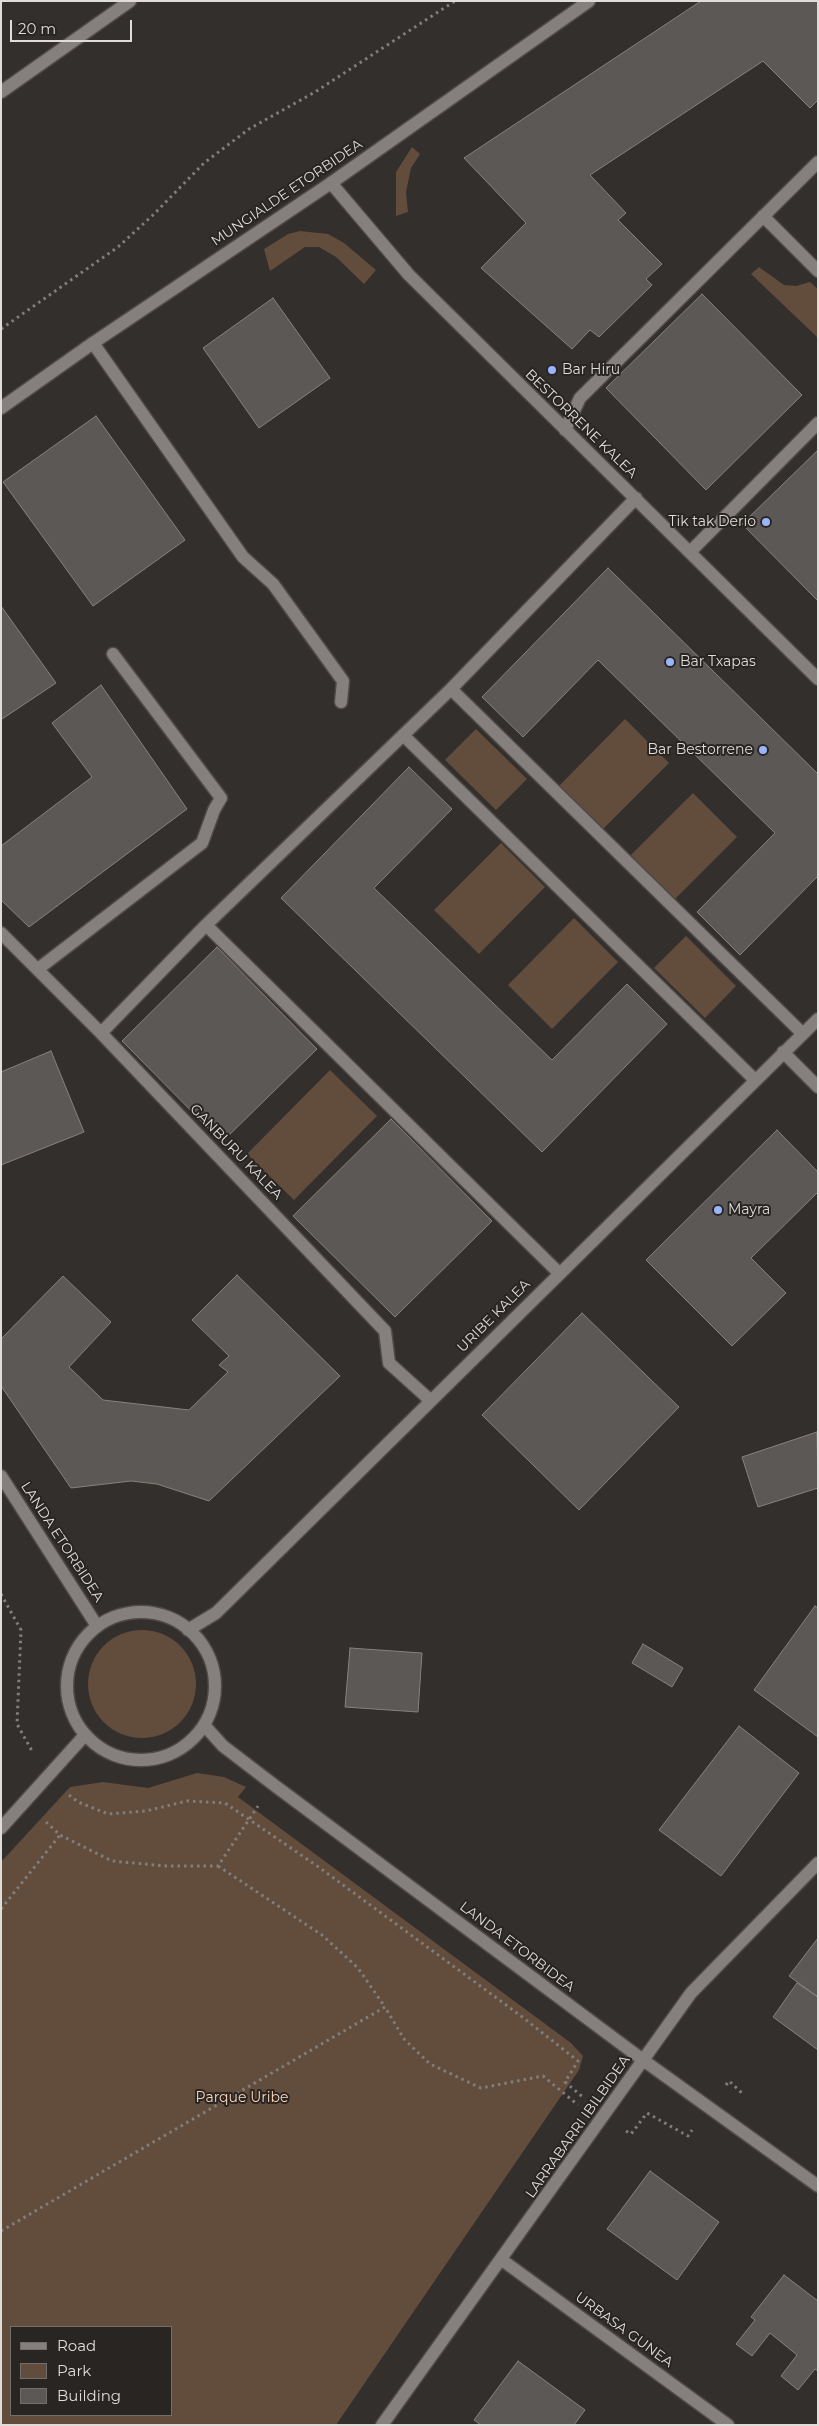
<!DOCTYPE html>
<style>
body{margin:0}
#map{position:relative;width:819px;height:2426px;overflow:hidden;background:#332f2c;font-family:Montserrat,sans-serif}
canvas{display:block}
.frame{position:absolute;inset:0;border:2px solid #dfdcda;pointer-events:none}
.legend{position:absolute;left:10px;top:2326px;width:162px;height:90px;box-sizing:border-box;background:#292522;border:1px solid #726e6c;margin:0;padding:6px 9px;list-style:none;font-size:15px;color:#dfdcda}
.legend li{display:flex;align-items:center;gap:10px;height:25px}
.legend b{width:25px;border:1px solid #726e6c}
.scale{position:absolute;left:10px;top:20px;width:122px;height:22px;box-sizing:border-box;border:2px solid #dfdcda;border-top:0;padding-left:6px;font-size:15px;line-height:18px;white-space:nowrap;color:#dfdcda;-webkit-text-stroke:4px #292522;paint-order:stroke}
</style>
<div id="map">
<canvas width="819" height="2426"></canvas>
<div class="frame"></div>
<ul class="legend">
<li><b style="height:6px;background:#85807d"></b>Road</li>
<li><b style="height:14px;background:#624c3c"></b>Park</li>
<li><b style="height:14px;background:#5c5855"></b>Building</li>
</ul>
<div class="scale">20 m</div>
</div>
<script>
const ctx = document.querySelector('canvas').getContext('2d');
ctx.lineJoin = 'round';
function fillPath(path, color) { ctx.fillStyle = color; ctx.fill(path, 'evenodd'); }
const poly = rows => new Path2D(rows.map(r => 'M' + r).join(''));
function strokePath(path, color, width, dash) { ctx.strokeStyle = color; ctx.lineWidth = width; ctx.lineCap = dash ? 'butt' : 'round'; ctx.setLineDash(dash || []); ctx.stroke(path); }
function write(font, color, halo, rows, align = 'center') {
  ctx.font = font + ' Montserrat,sans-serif'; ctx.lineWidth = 4; ctx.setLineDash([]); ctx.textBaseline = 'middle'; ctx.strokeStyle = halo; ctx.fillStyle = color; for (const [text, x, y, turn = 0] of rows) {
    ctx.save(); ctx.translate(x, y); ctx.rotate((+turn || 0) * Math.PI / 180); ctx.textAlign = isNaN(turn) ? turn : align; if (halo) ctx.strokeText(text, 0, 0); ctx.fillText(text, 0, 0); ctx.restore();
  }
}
fillPath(poly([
 [412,147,420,154,411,168,406,192,408,212,396,216,396,172],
 [300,231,328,234,344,243,376,270,364,284,336,257,319,247,305,247,270,271,264,249,288,234],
 [759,267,784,285,796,286,810,282,818,289,818,338,751,274],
 [625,719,669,763,603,829,559,786],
 [476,729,527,779,496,810,445,760],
 [693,793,737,837,671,903,627,859],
 [501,843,545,887,479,954,434,910],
 [574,918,618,962,552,1029,508,985],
 [686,936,736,986,705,1018,654,968],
 [330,1070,377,1116,294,1200,247,1154],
 '88 1684a54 54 0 1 1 108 0a54 54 0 1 1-108 0Z',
 [197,1773,224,1777,246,1787,238,1797,571,2043,583,2056,579,2070,336,2425,1,2425,1,1862,70,1787,103,1782,148,1788],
 [171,2327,171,2415,11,2415,11,2327]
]), '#624c3c');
const building = poly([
 [701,1,818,1,818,100,810,108,763,61,590,175,626,213,618,220,662,264,646,279,652,285,599,337,590,330,572,349,481,268,526,223,464,158,701,1],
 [702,294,802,395,706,490,606,388,702,294],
 [273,298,330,378,259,428,203,348,273,298],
 [96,416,185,540,93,606,3,482,96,416],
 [818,450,818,601,742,524,818,450],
 [608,568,818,774,818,876,740,955,697,912,775,833,598,660,523,737,482,697,608,568],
 [1,606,56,683,2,719,1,717,1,606],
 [101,685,187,809,29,927,1,900,1,846,92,777,52,723,101,685],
 [409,767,452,809,374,888,552,1060,627,984,667,1024,542,1152,281,898,409,767],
 [217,947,317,1049,222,1142,122,1041,217,947],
 [51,1051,84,1132,1,1165,1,1072,51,1051],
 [391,1119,492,1221,395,1317,293,1216,391,1119],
 [777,1130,818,1172,818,1192,751,1258,786,1293,732,1346,646,1260,777,1130],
 [237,1275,340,1376,209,1501,157,1484,131,1481,71,1488,1,1386,1,1339,63,1276,111,1322,69,1367,103,1400,189,1410,228,1372,219,1365,229,1356,192,1320,237,1275],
 [582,1313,679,1407,579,1510,482,1415,582,1313],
 [817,1432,818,1488,758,1507,742,1457,817,1432],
 [815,1606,818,1608,818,1737,754,1690,815,1606],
 [643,1644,683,1668,672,1687,632,1663,643,1644],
 [350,1648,422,1653,418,1712,345,1707,350,1648],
 [739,1726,799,1773,721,1876,659,1830,739,1726],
 [818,1938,818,1997,789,1976,818,1938],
 [797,1983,818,1997,818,2050,773,2017,797,1983],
 [650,2171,719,2222,677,2280,607,2229,650,2171],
 [784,2275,818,2301,818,2371,815,2369,798,2390,781,2376,797,2355,770,2333,752,2356,736,2344,755,2320,751,2317,784,2275],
 [518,2361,585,2410,574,2425,481,2425,474,2420,518,2361]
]);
fillPath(building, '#5c5855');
strokePath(building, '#87827e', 1);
const lane = poly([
 [502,2260,728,2425]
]);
const street = poly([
 [1,92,130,1],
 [331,183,409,275,818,679],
 [763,216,818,271],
 [93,343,243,557,273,584,343,681,341,702],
 [565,430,580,398,818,162],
 [690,552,818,423],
 [451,689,802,1033],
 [403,735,754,1079],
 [206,925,559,1273],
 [1,933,101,1033,385,1331,389,1363,430,1400],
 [38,969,202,843,214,810,221,798,113,654],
 [101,1033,206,925,451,689,636,498],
 [783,1052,818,1087],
 [1,1476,97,1626],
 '67 1686a74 74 0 1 1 148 0a74 74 0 1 1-148 0Z',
 [188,1630,216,1613,818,1019],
 [204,1725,223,1746,274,1785,643,2060,818,2186],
 [1,1828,85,1735],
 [382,2425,691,1993,818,1863]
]);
const secondary = poly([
 [1,408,93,343,331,183,589,1]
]);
strokePath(lane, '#4e4a47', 15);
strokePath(street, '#4e4a47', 15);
strokePath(secondary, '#4e4a47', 15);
strokePath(poly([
 [1,329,118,247,153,215,204,163,249,129,315,92,455,1],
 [1,1594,21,1630,17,1724,32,1751],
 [69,1795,78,1802,108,1814,146,1811,187,1801,225,1803,320,1868,521,2016,578,2061,565,2082,584,2098],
 [46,1822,60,1835,112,1861,166,1866,218,1866,258,1806],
 [218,1866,322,1935,358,1968,385,2007],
 [1,1909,60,1835],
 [726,2085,729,2081,743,2094],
 [626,2131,631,2134,647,2113,688,2136,692,2130],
 [1,2231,385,2007,404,2039,430,2064,481,2088,543,2076,578,2105]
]), '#817e7b', 3, [2.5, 4]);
strokePath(lane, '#85807d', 12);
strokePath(street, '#85807d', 12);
strokePath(secondary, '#85807d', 12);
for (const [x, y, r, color] of [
 [552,370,5,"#9cb4fd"],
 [766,522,5,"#9cb4fd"],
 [670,662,5,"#9cb4fd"],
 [763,750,5,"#9cb4fd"],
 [718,1210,5,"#9cb4fd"]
]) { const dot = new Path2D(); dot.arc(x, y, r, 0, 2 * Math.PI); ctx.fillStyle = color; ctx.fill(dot); strokePath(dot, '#292522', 2); }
write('14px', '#dfdcda', '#292522', [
 ["MUNGIALDE ETORBIDEA",287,193,-34],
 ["BESTORRENE KALEA",581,424,44],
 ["GANBURU KALEA",236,1152,46],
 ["URIBE KALEA",494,1316,-45],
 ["LANDA ETORBIDEA",62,1542,57],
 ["LANDA ETORBIDEA",517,1947,37],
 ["LARRABARRI IBILBIDEA",578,2127,-55],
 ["URBASA GUNEA",624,2330,36]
]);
write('14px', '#dfdcda', '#292522', [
 ["Bar Hiru",562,370],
 ["Tik tak Derio",756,522,"right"],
 ["Bar Txapas",680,662],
 ["Bar Bestorrene",753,750,"right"],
 ["Mayra",728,1210]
], 'left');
write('14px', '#fdd6b9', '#292522', [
 ["Parque Uribe",242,2098]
]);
</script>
